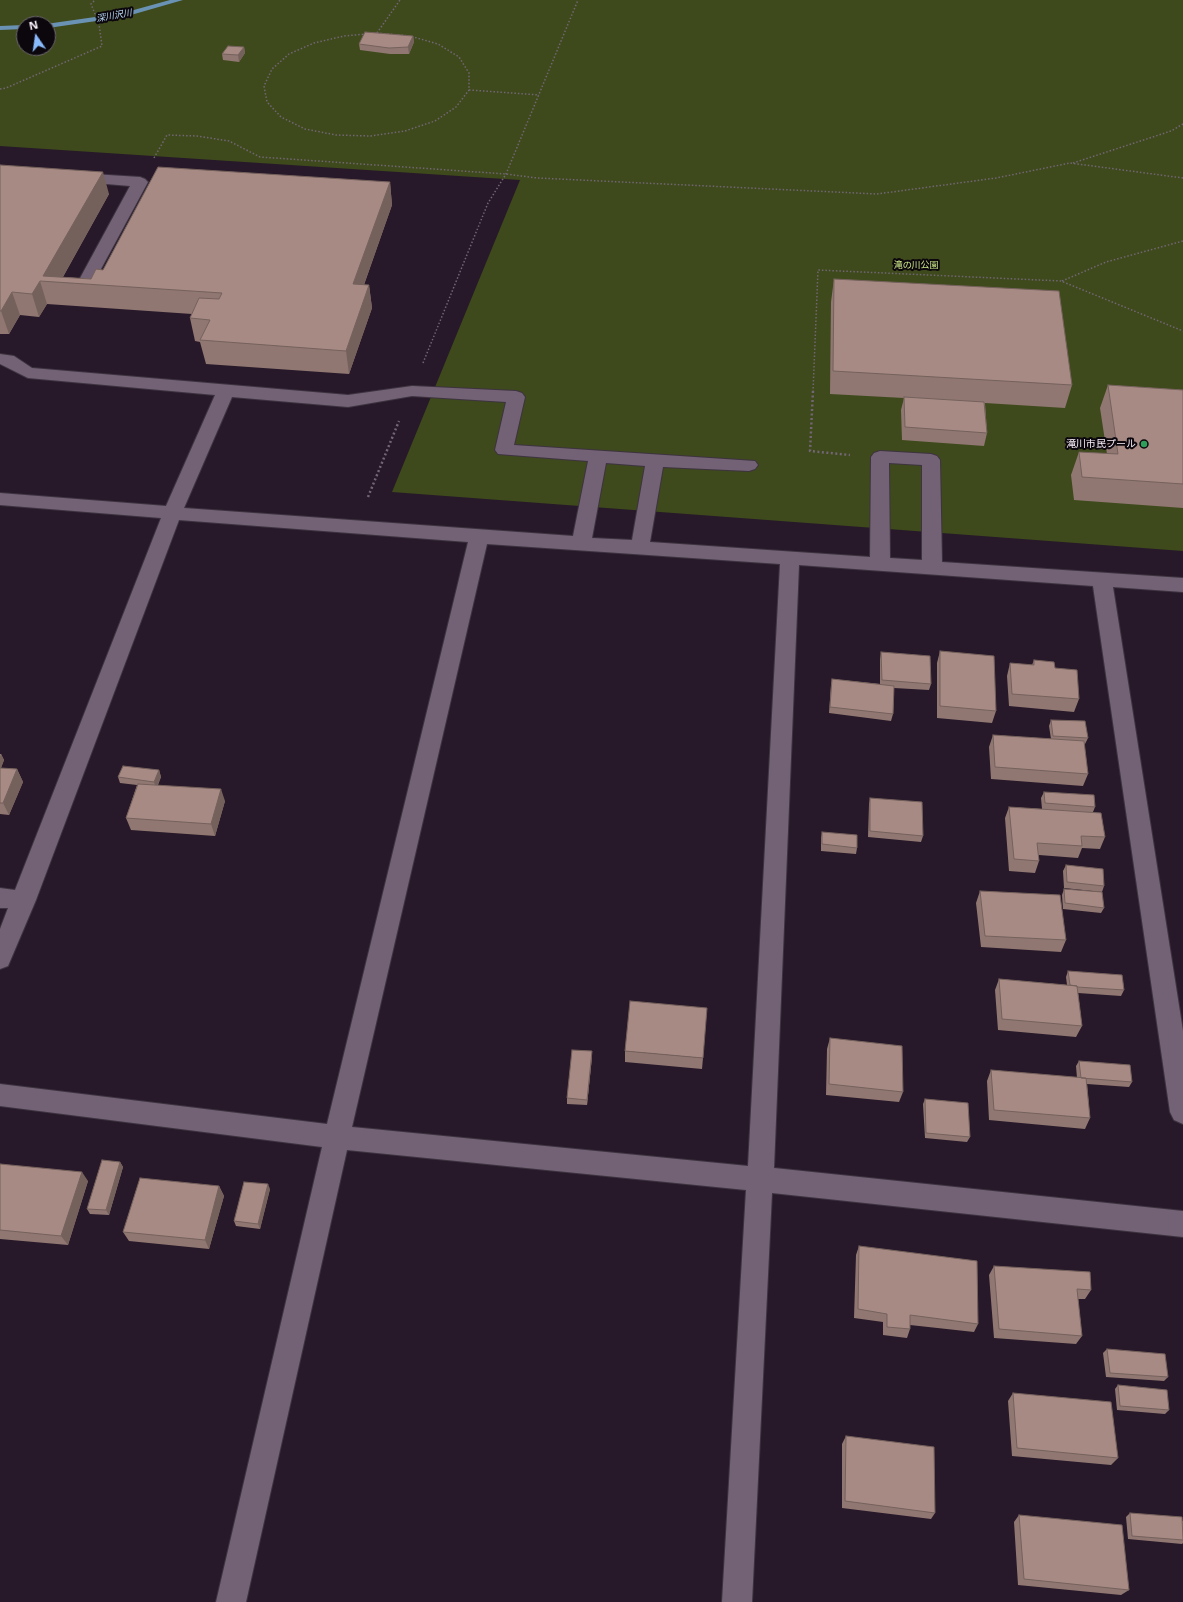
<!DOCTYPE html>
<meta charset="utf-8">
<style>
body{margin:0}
#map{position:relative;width:1183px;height:1602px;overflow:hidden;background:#271929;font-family:"Open Sans",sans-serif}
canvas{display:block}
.north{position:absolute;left:16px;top:16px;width:40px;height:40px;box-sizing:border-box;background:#0c070d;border:1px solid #6b656d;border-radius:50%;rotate:347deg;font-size:11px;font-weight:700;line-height:16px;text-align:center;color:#faf1fc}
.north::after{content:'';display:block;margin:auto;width:14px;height:18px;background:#89bafc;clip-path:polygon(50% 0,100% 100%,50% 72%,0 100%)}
</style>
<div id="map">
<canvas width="1183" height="1602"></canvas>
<div class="north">N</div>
</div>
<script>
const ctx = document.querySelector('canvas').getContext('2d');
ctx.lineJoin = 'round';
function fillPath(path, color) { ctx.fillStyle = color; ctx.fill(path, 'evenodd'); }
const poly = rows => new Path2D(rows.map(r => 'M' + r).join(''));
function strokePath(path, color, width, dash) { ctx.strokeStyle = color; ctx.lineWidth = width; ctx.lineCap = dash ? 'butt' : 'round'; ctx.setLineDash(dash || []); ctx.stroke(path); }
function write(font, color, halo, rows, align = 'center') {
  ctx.font = font + ' "Open Sans","Noto Sans JP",sans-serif'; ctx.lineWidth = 4; ctx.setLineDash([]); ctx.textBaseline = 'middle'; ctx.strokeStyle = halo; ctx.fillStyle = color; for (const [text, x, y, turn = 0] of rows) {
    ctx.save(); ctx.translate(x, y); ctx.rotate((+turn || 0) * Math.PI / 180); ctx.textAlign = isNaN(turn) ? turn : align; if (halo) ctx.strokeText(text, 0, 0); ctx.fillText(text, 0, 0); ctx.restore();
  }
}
fillPath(poly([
 [0,0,1183,0,1183,551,392,492,520,180,0,146],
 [24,24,48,24,48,48,24,48]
]), '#3e4a1c');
fillPath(poly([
 [170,0,183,0,124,17,48,28,48,24,46,24,123,13,170,0],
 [24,25,24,29,0,30,0,26,24,25]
]), '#6a92b5');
const minor = poly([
 [76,173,140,177,145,179,148,182,95,280,93,283,87,285,81,283,79,280,130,186,71,181,68,178,71,175,76,173],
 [0,354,14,356,32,368,348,395,412,386,516,391,522,393,525,397,514,445,755,461,758,465,755,469,749,471,663,467,650,542,870,557,871,457,874,453,880,451,931,454,937,456,940,460,942,562,1183,578,1183,592,1113,587,1183,1031,1183,1124,1174,1120,1170,1112,1093,586,799,565,774,1168,1183,1211,1183,1237,772,1193,752,1602,722,1602,746,1190,347,1150,246,1602,216,1602,322,1147,0,1106,0,1084,327,1124,468,542,179,520,36,900,8,966,0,969,0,929,8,908,0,908,0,888,15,890,161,518,0,505,0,493,166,506,215,395,28,378,0,364,0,354],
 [412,396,506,402,495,450,498,454,588,461,573,536,184,508,232,397,348,407,412,396],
 [606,463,645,466,632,540,592,538,606,463],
 [889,463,922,465,922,560,890,558,889,463],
 [487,544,780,564,748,1166,352,1127,487,544]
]);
strokePath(minor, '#3e3340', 2);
strokePath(poly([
 [377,33,410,36,438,44,459,57,469,73,469,90,456,107,435,121,405,131,371,136,336,135,305,129,281,117,267,102,264,86,272,69,289,54,314,43,344,36,377,33],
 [377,33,400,0],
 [0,89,6,88,102,46,99,24,91,4,95,0],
 [469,90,539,95],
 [154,158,167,135,197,136,229,141,260,157,506,174,537,178,877,194,996,178,1070,163,1183,178],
 [1073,163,1171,131,1183,124],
 [1062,281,1106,262,1183,241],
 [423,363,488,203,506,174,578,0],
 [813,392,818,270,1061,281,1183,331]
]), '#726574', 1.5, [1.5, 2]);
strokePath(poly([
 [813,391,810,451,850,455],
 [368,497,399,421]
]), '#726574', 2.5, [2, 2.5]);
fillPath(minor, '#736275');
fillPath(poly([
 [413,36,414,42,409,54,390,54,360,50,359,44],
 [244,47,245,53,239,62,223,60,222,54],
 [0,165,109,194,63,277,91,279,103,270,390,182,392,205,364,285,369,285,372,308,349,374,206,364,200,342,195,341,190,318,192,314,47,304,39,317,20,315,9,334,0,334],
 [834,279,1072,385,1065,408,985,403,987,433,984,446,902,440,901,410,904,398,830,394,831,302],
 [1108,385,1183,390,1183,508,1074,500,1071,475,1079,452,1107,454,1100,408],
 [940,651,996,711,992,723,937,718,937,663],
 [881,652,931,684,929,690,894,688,893,714,891,721,829,713,831,685,832,679,880,684,880,659],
 [1034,660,1055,668,1079,699,1074,712,1009,706,1007,676,1010,663,1032,665],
 [1051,720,1088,738,1085,744,1084,744,1088,774,1083,786,991,779,989,747,993,735,1051,739,1049,726],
 [0,754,1,754,4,760,1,768,17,769,23,782,9,815,0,814],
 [159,770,161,777,158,785,225,801,215,836,131,830,126,818,137,785,120,783,118,777],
 [1044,792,1095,807,1093,812,1105,837,1100,849,1082,848,1078,858,1039,855,1039,861,1035,873,1009,871,1005,818,1009,807,1042,809,1041,798],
 [870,798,923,836,921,842,868,837,869,804],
 [822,832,857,848,856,854,821,851,821,838],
 [1066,865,1104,886,1102,892,1064,888,1063,871],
 [1064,889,1104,908,1101,913,1063,909,1062,895],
 [980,891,1066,940,1061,952,981,947,976,903],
 [1068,971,1124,990,1121,996,1078,993,1082,1026,1076,1037,998,1030,995,990,999,979,1067,985,1066,977],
 [830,1038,903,1092,899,1102,826,1095,827,1049],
 [625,1051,703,1058,702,1069,625,1062],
 [592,1057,587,1105,567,1104,567,1098],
 [1079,1061,1132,1082,1129,1087,1087,1084,1090,1118,1085,1129,989,1120,987,1081,991,1070,1077,1078,1076,1066],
 [925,1099,970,1137,967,1142,925,1138,923,1104],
 [120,1162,123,1167,109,1215,90,1214,87,1209],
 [0,1164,88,1181,68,1245,0,1239],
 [219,1186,224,1196,209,1249,129,1241,123,1232],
 [270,1189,260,1229,236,1226,234,1221],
 [859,1246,978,1324,974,1332,910,1325,910,1329,907,1338,883,1335,883,1322,854,1318,856,1255],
 [994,1266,1091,1290,1085,1299,1078,1299,1082,1336,1076,1344,994,1338,989,1275],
 [1107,1349,1168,1377,1164,1381,1106,1377,1103,1353],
 [1118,1385,1169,1410,1165,1414,1117,1410,1115,1389],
 [1013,1393,1118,1458,1111,1465,1012,1456,1008,1401],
 [846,1436,935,1513,931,1519,842,1508,842,1444],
 [1130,1513,1183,1521,1183,1543,1182,1544,1128,1539,1126,1517],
 [1019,1515,1129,1590,1121,1595,1018,1585,1014,1522]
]), '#907772');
fillPath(poly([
 [413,36,414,42,409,54,408,47],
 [244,47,245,53,239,62,238,55],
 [103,172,109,194,60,282,43,276],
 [390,182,392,205,356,307,353,284],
 [40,281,47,304,39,317,32,294],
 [369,285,372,308,349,374,346,351],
 [12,292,20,315,9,334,1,311],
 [1,754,4,760,0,770,0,757],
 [17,769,23,782,9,815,3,803],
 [159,770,161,777,156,788,154,782],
 [221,789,225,801,215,836,211,824],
 [592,1051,592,1057,587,1105,587,1100],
 [120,1162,123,1167,109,1215,106,1210],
 [82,1172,88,1181,68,1245,61,1236],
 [268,1184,270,1189,260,1229,258,1224],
 [219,1186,224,1196,209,1249,205,1240]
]), '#75615c');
const building = poly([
 [365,32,413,36,408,47,389,48,359,44,365,32],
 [228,46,244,47,238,55,222,54,228,46],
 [0,165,103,172,43,276,91,279,96,269,103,270,158,167,390,182,353,284,369,285,346,351,200,340,210,320,190,318,199,298,219,299,222,293,40,281,32,294,12,292,1,311,0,311,0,165],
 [834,279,1059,291,1072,385,833,371,834,279],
 [1108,385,1183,390,1183,484,1082,477,1079,452,1118,454,1108,385],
 [904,397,984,402,987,433,905,427,904,397],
 [940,651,994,656,996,711,940,706,940,651],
 [881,652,930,656,931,684,882,680,881,652],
 [1034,660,1054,662,1055,668,1077,670,1079,699,1012,694,1010,663,1034,665,1034,660],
 [832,679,894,686,893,714,830,707,832,679],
 [1051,720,1085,721,1088,738,1053,736,1051,720],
 [993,735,1084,741,1088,774,995,767,993,735],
 [123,766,159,770,154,782,118,777,123,766],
 [0,768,17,769,3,803,0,803,0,768],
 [138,784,221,789,211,824,126,818,138,784],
 [1044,792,1094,795,1095,807,1045,803,1044,792],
 [870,798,922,802,923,836,870,831,870,798],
 [1009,807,1101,813,1105,837,1081,836,1082,846,1037,843,1039,861,1014,859,1009,807],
 [822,832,857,835,857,848,822,844,822,832],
 [1066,865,1103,869,1104,886,1067,882,1066,865],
 [1064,889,1102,892,1104,908,1065,903,1064,889],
 [980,891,1060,895,1066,940,985,936,980,891],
 [1068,971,1122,975,1124,990,1077,987,1077,986,1070,985,1068,971],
 [999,979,1077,986,1082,1026,1002,1019,999,979],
 [630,1001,707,1008,703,1058,625,1051,630,1001],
 [830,1038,902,1046,903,1092,829,1084,830,1038],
 [572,1050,592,1051,587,1100,567,1098,572,1050],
 [1079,1061,1130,1065,1132,1082,1081,1078,1079,1061],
 [991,1070,1086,1078,1090,1118,994,1110,991,1070],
 [925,1099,968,1103,970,1137,926,1133,925,1099],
 [102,1160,120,1162,106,1210,87,1209,102,1160],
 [0,1164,82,1172,61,1236,0,1230,0,1164],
 [140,1178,219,1186,205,1240,123,1232,140,1178],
 [244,1182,268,1184,258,1224,234,1221,244,1182],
 [859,1246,977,1261,978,1324,910,1315,910,1329,887,1327,887,1314,858,1309,859,1246],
 [994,1266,1090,1272,1091,1290,1077,1289,1082,1336,999,1329,994,1266],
 [1107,1349,1165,1354,1168,1377,1110,1373,1107,1349],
 [1118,1385,1167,1390,1169,1410,1120,1406,1118,1385],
 [1013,1393,1111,1402,1118,1458,1017,1448,1013,1393],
 [846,1436,934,1447,935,1513,845,1501,846,1436],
 [1130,1513,1182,1517,1183,1540,1132,1536,1130,1513],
 [1019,1515,1122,1525,1129,1590,1024,1579,1019,1515]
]);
fillPath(building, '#a78a84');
strokePath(building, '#75615c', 1);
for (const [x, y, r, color] of [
 [1144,444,4,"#2e9e5b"]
]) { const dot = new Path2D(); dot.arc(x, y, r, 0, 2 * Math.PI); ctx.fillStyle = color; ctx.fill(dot); strokePath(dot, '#0c070d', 1.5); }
write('italic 9px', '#bdddf8', '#0c070d', [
 ["深川沢川",114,16,-10]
]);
write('9px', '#cce888', '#0c070d', [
 ["滝の川公園",916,265]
]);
write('10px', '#faf1fc', '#0c070d', [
 ["滝川市民プール",1136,444]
], 'right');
</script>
